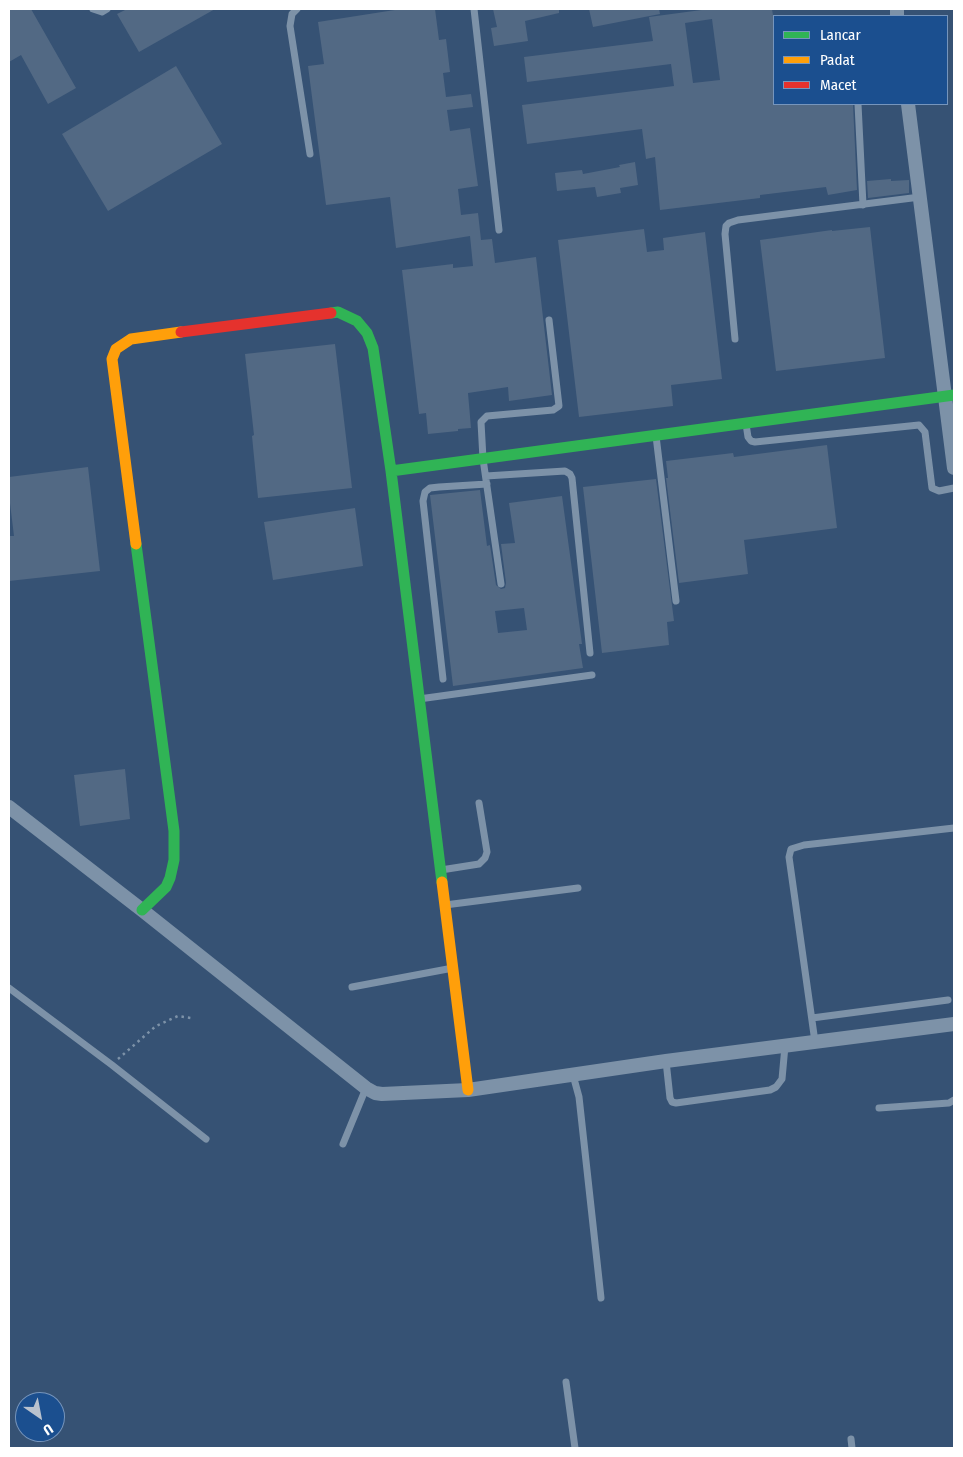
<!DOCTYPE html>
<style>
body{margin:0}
#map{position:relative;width:963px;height:1457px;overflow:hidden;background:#365274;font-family:"Fira Sans Condensed",sans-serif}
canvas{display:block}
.frame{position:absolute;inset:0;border:10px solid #fff;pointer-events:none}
.legend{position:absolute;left:773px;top:15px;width:175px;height:90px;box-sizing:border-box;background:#1b4f8f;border:1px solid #7695bc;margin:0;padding:6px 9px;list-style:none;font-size:15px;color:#fff}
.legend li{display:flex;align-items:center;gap:10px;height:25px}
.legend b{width:25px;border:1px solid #7695bc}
.north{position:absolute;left:15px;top:1392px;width:50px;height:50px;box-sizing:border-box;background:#1b4f8f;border:1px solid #7695bc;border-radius:50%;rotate:147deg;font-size:14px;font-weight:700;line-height:20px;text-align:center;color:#fff}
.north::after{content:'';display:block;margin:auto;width:18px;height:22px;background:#b9c2ce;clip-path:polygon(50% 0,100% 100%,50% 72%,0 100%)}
</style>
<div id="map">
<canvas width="963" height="1457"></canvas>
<div class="frame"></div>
<ul class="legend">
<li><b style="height:6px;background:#30b455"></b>Lancar</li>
<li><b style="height:6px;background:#ff9f0a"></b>Padat</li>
<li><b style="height:6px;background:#e5322d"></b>Macet</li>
</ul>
<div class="north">U</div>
</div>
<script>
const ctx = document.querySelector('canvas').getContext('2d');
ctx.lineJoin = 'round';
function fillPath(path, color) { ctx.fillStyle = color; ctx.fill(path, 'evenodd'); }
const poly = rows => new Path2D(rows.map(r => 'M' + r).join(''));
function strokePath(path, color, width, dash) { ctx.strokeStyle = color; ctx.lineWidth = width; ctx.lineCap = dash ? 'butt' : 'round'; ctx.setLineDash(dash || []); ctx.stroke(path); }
fillPath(poly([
 [9,9,31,9,76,88,48,104,21,55,9,62],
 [127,9,215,9,139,52,117,14],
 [401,9,435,9,439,40,446,39,450,72,443,73,446,97,471,94,473,107,447,110,450,131,470,128,478,186,458,189,461,215,478,213,481,240,492,239,495,263,536,257,552,395,509,401,508,387,468,393,471,428,458,429,458,431,428,434,426,413,419,414,402,270,453,264,453,268,473,266,470,236,396,248,390,197,326,205,308,66,324,64,318,22],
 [493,9,559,9,559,13,525,21,528,41,494,46,491,28,497,27],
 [589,9,659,9,660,14,593,27],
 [709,9,772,9,774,22,774,104,853,104,857,190,828,195,826,187,760,195,760,198,660,210,655,157,646,159,642,129,527,144,522,105,674,86,671,64,527,82,524,57,653,41,649,17],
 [712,19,720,80,693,83,685,23],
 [176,66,222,144,108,211,62,134],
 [635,162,638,185,620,188,621,193,597,197,595,187,557,191,555,173,582,170,583,174,620,167,619,165],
 [891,179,891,181,909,180,909,193,868,198,867,181],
 [870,227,885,358,776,371,760,240,832,230,832,231],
 [644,229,647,252,664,250,663,238,705,232,722,379,671,385,673,406,579,417,558,240],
 [335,344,352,488,258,498,252,436,254,435,245,354],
 [827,445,837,528,744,540,748,574,679,583,666,478,668,478,666,461,733,453,734,457],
 [88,467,100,571,9,581,9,536,14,536,9,495,9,477],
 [656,479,674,621,667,622,669,645,602,653,583,487],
 [480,490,487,546,490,545,496,585,501,589,505,588,506,583,501,544,515,543,509,503,562,496,582,644,579,644,583,668,453,686,430,495],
 [524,608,527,630,498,633,495,611],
 [355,508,363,566,273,580,264,522],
 [125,769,130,819,80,826,74,775]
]), '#526984');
strokePath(poly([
 [118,1059,156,1026,178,1016,191,1018]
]), '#7d92a8', 2.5, [2.5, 4]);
strokePath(poly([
 [93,9,102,12,107,9],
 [297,9,292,14,290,26,310,154],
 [474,9,499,230],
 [858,104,863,205],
 [735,339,725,234,726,226,729,223,738,220,920,197],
 [746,424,748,437,751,441,755,442,919,425,925,432,932,488,939,491,954,488],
 [656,436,676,601],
 [486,476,565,471,570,474,572,478,590,653],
 [501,584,483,459,481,422,487,416,553,410,559,406,549,320],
 [443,679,423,501,425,492,430,488,439,487,487,484],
 [419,699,592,675],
 [441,870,479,864,485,858,487,852,479,803],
 [445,905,578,888],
 [352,987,453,968],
 [9,988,112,1065,206,1139],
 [812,1018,948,1000],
 [815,1042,789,857,791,849,804,845,954,828],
 [666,1061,670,1098,672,1102,676,1103,770,1090,776,1087,782,1079,785,1046],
 [573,1075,579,1097,601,1298],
 [879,1108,949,1103,954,1100],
 [343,1144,366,1088],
 [566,1382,575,1448],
 [851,1439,852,1448]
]), '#7d92a8', 7);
strokePath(poly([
 [897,9,897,16],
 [908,104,954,468],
 [9,807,142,910,366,1088,375,1093,382,1094,468,1090,666,1061,954,1024]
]), '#7d92a8', 14);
strokePath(poly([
 [331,313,338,312,357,321,367,333,373,348,391,471,442,882],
 [391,471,954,395],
 [136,544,174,831,174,860,170,878,166,887,142,910]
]), '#30b455', 11);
strokePath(poly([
 [136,544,112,359,116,349,131,339,181,332],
 [442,882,468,1090]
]), '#ff9f0a', 11);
strokePath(poly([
 [181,332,331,313]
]), '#e5322d', 11);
</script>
